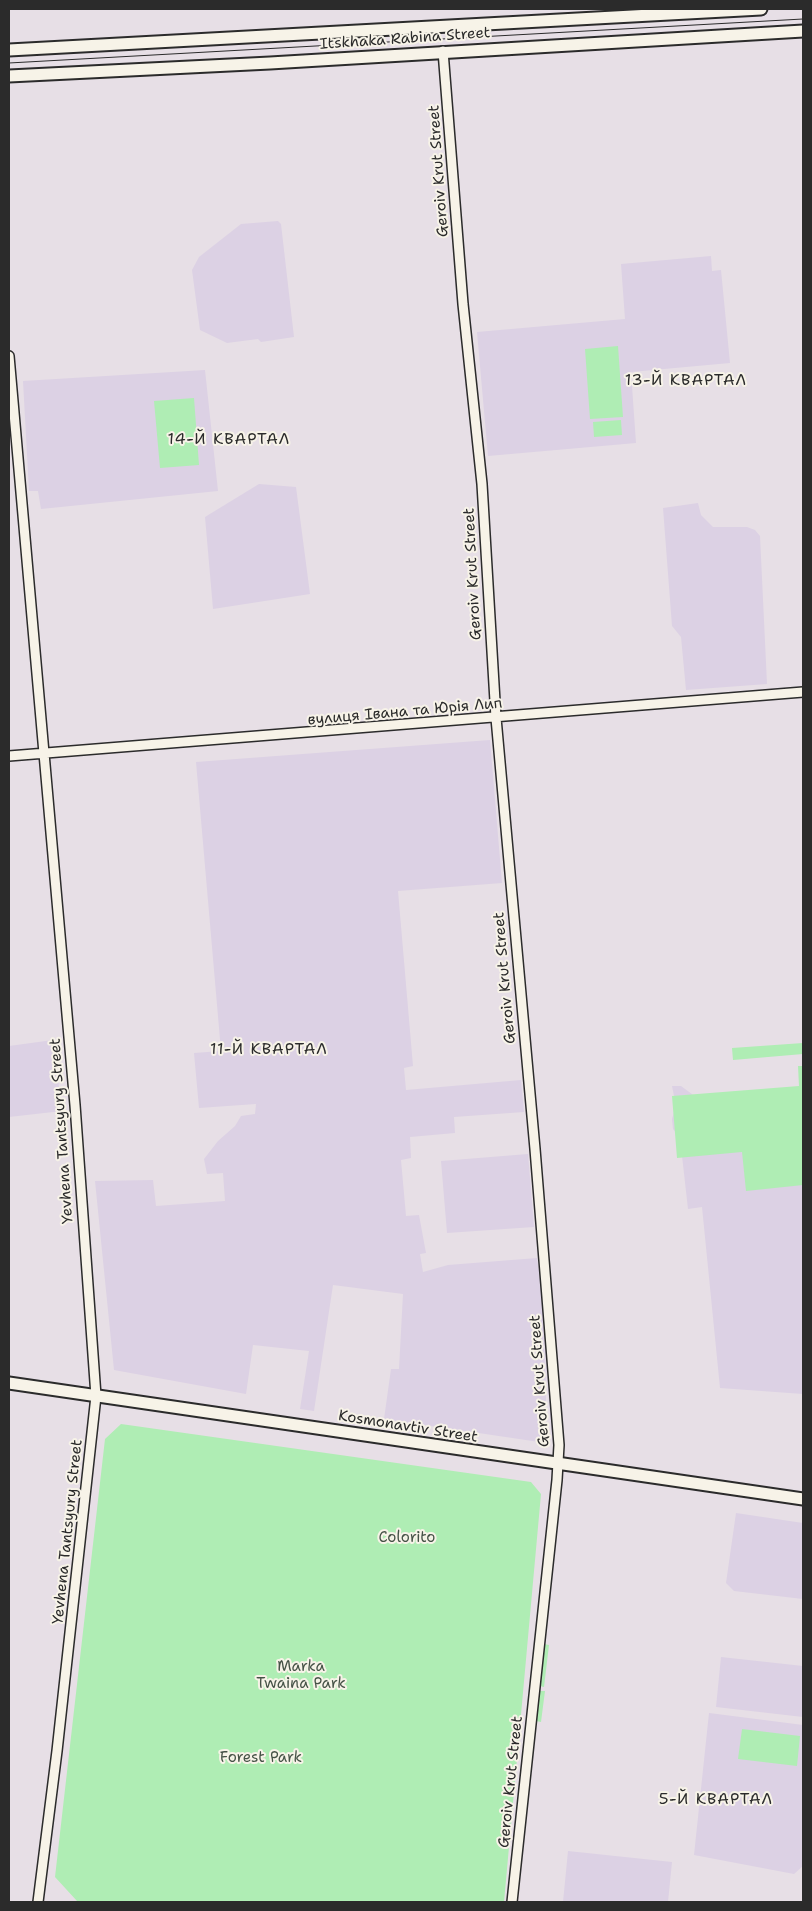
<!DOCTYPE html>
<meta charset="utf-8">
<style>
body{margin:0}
#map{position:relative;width:812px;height:1911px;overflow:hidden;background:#e7dfe6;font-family:"Shantell Sans",sans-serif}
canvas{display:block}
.frame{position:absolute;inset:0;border:10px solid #2b2b2b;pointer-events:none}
</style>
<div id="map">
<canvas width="812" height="1911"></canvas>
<div class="frame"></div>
</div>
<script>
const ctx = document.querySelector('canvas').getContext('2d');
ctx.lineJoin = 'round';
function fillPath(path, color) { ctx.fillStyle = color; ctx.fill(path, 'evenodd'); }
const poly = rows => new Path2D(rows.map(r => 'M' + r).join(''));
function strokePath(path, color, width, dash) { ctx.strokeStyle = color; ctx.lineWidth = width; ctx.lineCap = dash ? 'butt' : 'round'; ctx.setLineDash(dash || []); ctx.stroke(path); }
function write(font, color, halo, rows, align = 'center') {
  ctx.font = font + ' "Shantell Sans",sans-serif'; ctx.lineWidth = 4; ctx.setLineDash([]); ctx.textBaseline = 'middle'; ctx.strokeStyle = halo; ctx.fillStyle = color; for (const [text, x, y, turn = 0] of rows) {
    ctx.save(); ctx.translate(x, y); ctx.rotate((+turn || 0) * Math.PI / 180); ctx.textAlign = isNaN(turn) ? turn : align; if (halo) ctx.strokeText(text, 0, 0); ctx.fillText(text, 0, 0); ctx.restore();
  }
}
fillPath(poly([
 [278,221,281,224,294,337,261,342,258,339,227,343,200,330,192,270,199,257,241,224],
 [711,256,712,271,721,270,730,363,631,372,636,443,488,456,477,332,625,319,621,264],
 [205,370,218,491,41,509,38,491,29,491,23,381],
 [259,484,296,487,310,594,213,609,205,517],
 [698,503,701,515,713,527,747,527,755,530,760,536,767,684,686,690,681,637,672,626,663,508],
 [490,740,502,883,398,891,413,1066,404,1068,406,1090,521,1080,524,1112,454,1117,455,1133,410,1137,411,1158,401,1160,406,1216,419,1215,426,1253,420,1254,423,1272,448,1265,537,1258,539,1271,543,1277,555,1438,552,1440,543,1327,546,1386,546,1443,384,1419,391,1369,399,1369,403,1294,333,1285,314,1411,300,1409,309,1351,253,1345,246,1394,114,1370,95,1181,153,1180,156,1206,225,1201,223,1173,207,1174,204,1159,218,1141,235,1126,241,1116,255,1114,256,1104,199,1108,194,1053,221,1051,196,762],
 [53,1040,62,1111,9,1117,9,1046],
 [672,1086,681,1086,704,1103,803,1147,803,1394,720,1388,702,1207,688,1209,680,1138,673,1129,672,1119,676,1106],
 [528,1154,534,1227,447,1233,441,1161],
 [736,1513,803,1523,803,1599,734,1591,726,1583],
 [721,1657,803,1666,803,1717,716,1707],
 [709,1713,803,1725,803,1866,794,1874,694,1855],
 [568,1851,672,1862,668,1902,563,1902]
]), '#dcd1e4');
fillPath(poly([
 [618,346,623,417,590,419,585,349],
 [194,398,199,465,160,468,154,401],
 [621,420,622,435,594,437,593,422],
 [803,1043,803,1054,733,1060,732,1048],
 [798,1066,803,1066,803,1185,746,1191,742,1152,677,1158,672,1096,799,1086],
 [121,1424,531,1482,541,1494,504,1902,96,1902,77,1901,55,1877,105,1439],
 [544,1644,549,1645,544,1687,539,1686],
 [539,1691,545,1691,541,1722,536,1721],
 [742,1729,800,1736,797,1766,738,1759]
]), '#afedb4');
const minor = poly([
 [443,51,463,304,482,484,496,718,535,1149,559,1445,557,1480,512,1902],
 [9,356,75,1105,96,1396,57,1751,38,1902],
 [9,756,803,692]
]);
const major = poly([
 [9,50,761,9],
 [9,76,270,63,803,31],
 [9,1383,803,1499]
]);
strokePath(minor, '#2b2b2b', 12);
strokePath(major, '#2b2b2b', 15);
strokePath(minor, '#f7f3e8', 9);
strokePath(major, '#f7f3e8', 11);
strokePath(poly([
 [9,63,803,19]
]), '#2b2b2b', 1);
write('15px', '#2b2b2b', '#f7f3e8', [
 ["Itskhaka Rabina Street",405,39,-4],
 ["Geroiv Krut Street",439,171,-94],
 ["Geroiv Krut Street",473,574,-93],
 ["вулиця Івана та Юрія Лип",405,712,-5],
 ["Geroiv Krut Street",505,978,-95],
 ["Yevhena Tantsyury Street",62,1131,-94],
 ["Geroiv Krut Street",540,1381,-94],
 ["Kosmonavtiv Street",408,1427,9],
 ["Yevhena Tantsyury Street",68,1532,-84],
 ["Geroiv Krut Street",511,1782,-84]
]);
write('15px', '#455246', '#f7f3e8', [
 ["Colorito",407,1538],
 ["Marka",301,1667],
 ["Twaina Park",301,1684],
 ["Forest Park",261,1758]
]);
ctx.letterSpacing = '1px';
write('16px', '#2b2b2b', '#f7f3e8', [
 ["13-Й КВАРТАЛ",686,381],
 ["14-Й КВАРТАЛ",229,440],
 ["11-Й КВАРТАЛ",269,1050],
 ["5-Й КВАРТАЛ",716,1800]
]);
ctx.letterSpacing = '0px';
</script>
